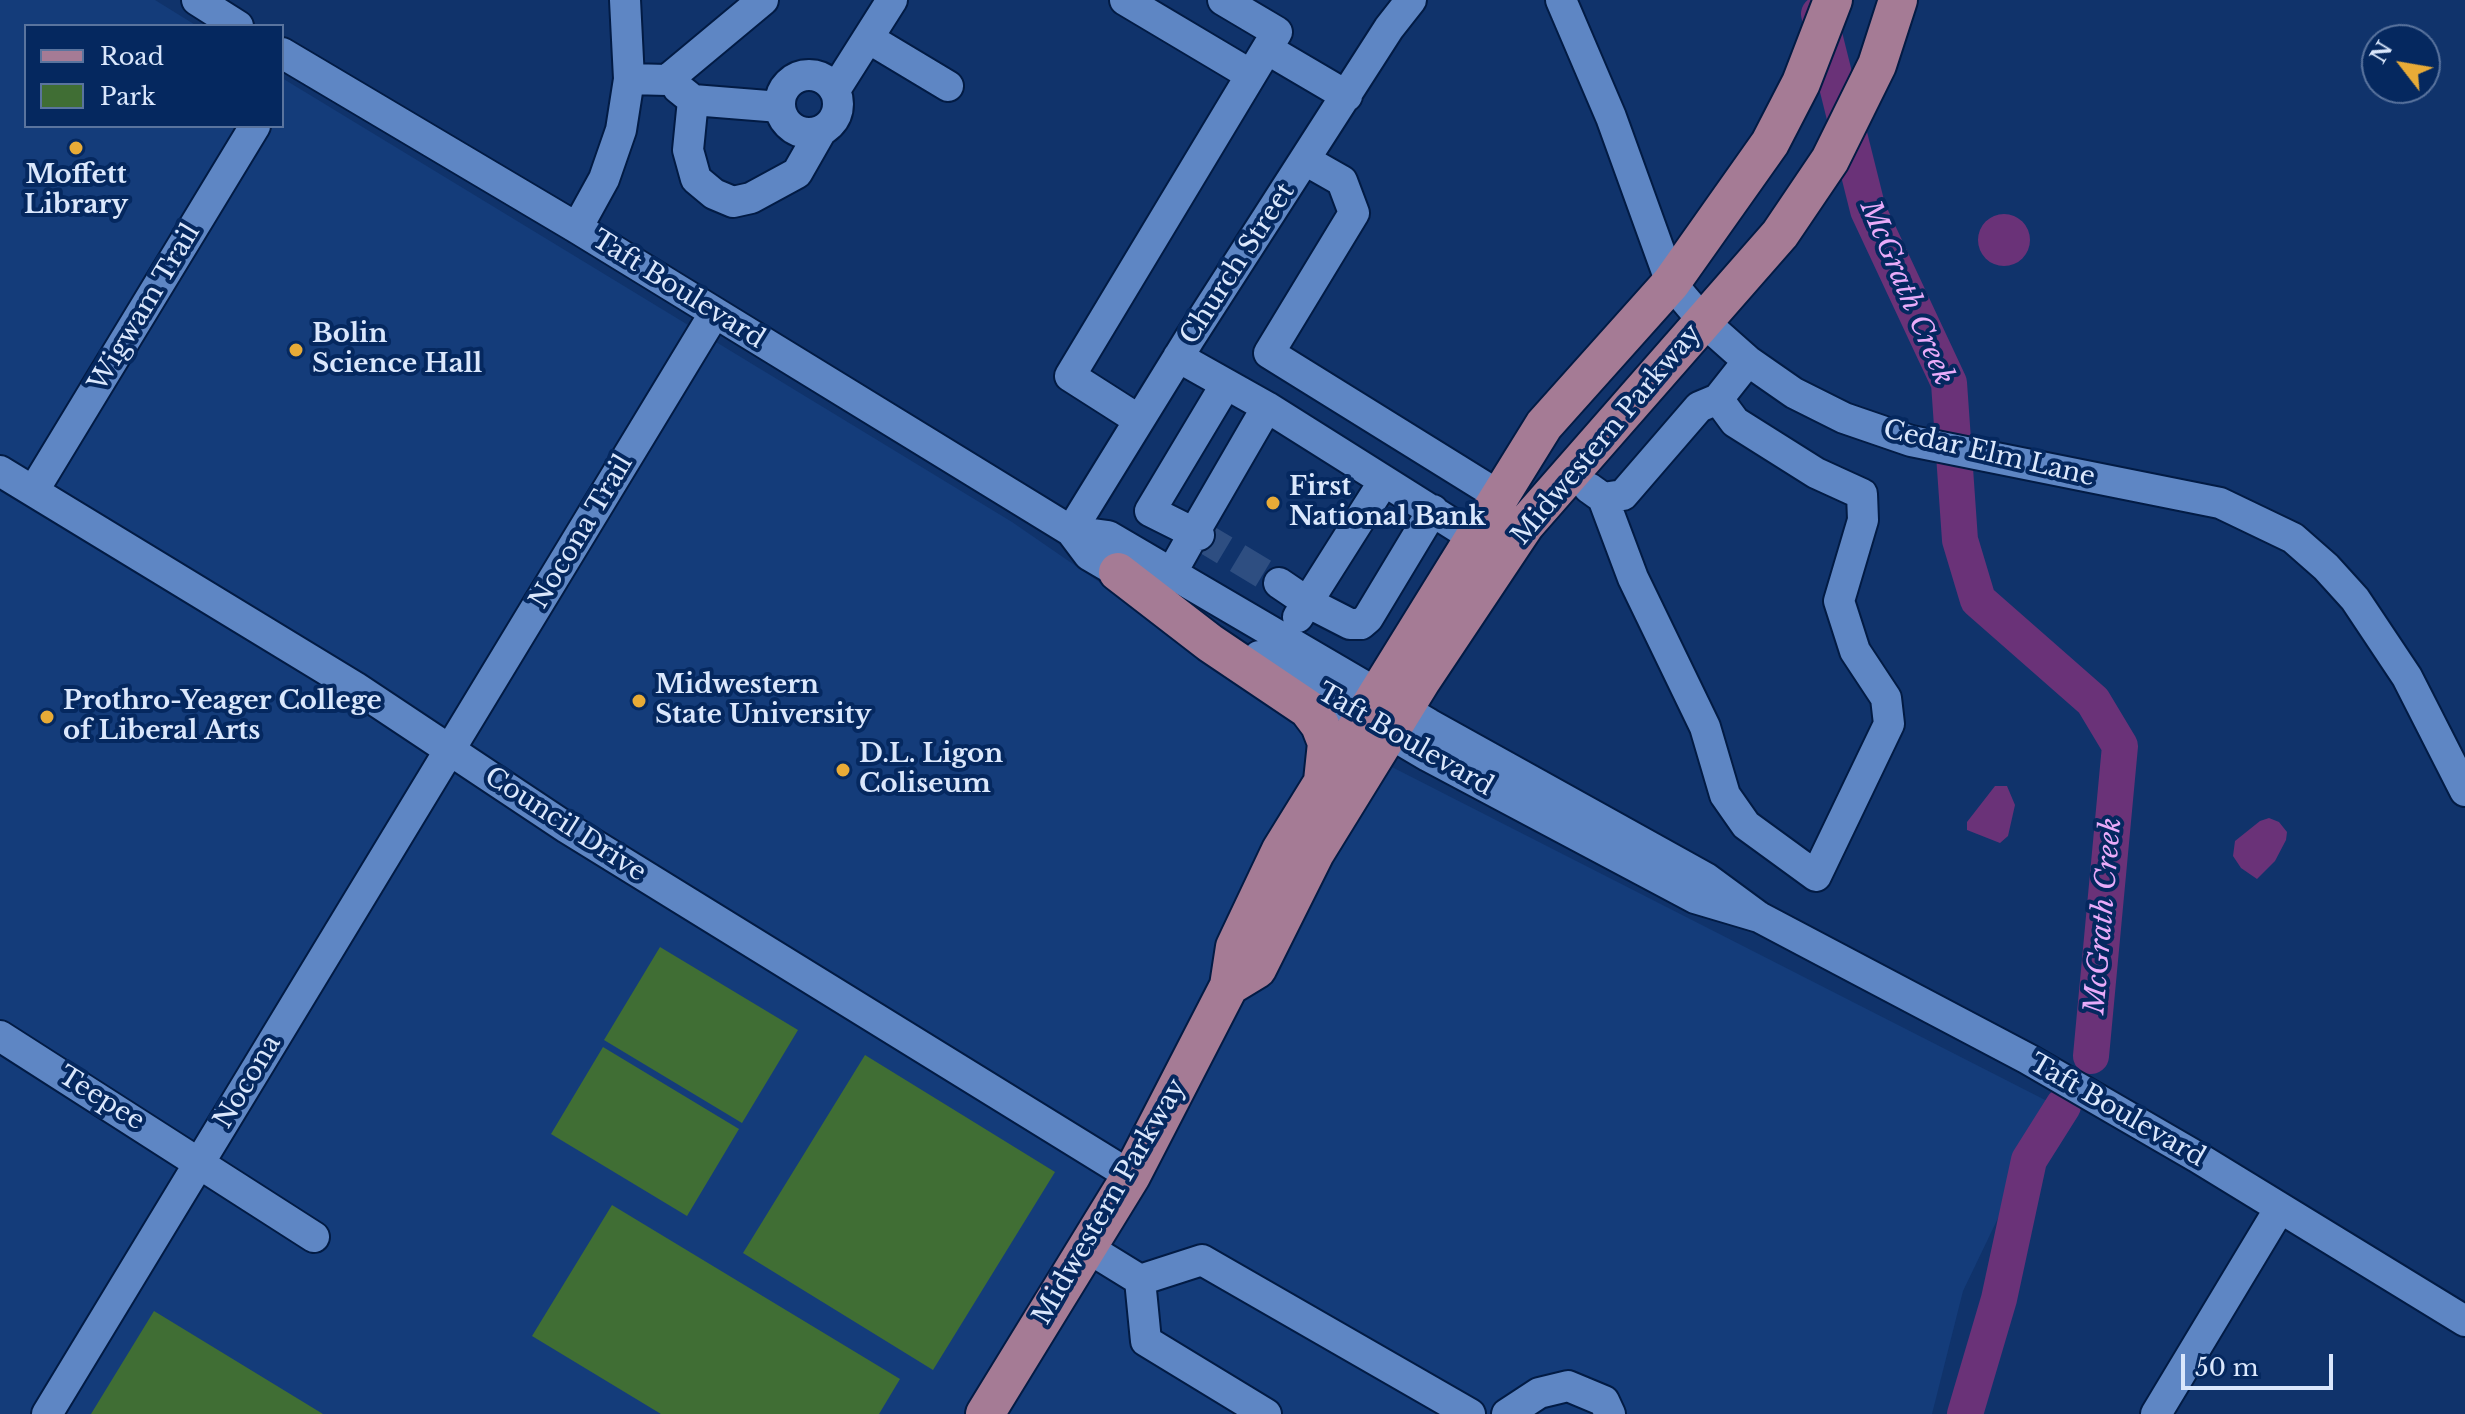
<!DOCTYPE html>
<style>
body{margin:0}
#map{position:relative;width:2465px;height:1414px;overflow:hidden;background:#10336b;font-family:"Libre Baskerville",serif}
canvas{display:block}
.legend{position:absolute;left:24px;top:24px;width:260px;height:104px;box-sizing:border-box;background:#05285f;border:2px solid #5a749e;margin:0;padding:10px 14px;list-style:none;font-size:24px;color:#dae7fc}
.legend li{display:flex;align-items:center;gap:16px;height:40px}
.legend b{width:40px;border:2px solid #5a749e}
.north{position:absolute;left:2361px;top:24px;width:80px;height:80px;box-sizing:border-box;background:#05285f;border:2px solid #5a749e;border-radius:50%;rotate:301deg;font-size:22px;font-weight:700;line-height:32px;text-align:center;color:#dae7fc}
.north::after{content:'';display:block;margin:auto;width:28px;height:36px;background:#e8ab37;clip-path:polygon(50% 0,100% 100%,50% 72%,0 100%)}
.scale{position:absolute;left:2181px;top:1354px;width:152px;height:36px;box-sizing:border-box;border:4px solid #dae7fc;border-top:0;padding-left:10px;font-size:24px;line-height:28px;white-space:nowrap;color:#dae7fc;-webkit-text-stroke:6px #05285f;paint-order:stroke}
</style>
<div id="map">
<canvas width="2465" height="1414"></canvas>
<ul class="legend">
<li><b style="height:10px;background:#a57b95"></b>Road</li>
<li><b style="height:22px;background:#406e34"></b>Park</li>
</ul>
<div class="north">N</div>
<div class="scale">50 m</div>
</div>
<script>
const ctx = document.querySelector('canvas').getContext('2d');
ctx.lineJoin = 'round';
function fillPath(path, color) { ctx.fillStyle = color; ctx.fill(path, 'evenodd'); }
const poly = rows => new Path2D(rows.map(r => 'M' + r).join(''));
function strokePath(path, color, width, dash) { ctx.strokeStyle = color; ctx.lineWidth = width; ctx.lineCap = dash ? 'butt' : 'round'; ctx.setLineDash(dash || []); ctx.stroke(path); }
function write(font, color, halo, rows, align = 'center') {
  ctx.font = font + ' "Libre Baskerville",serif'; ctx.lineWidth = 8; ctx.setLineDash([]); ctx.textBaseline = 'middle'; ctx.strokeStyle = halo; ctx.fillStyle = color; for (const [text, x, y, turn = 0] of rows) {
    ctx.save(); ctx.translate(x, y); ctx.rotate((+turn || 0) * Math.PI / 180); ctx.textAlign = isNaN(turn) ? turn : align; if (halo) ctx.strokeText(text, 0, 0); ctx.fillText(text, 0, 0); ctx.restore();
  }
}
fillPath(poly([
 [0,0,155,0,197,26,26,26,26,126,282,126,282,78,1012,522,1176,635,1386,764,2051,1103,2013,1170,2000,1214,1963,1291,1932,1414,0,1414]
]), '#143c7a');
fillPath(poly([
 [660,947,798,1030,742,1123,604,1040],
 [603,1047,739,1129,687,1216,551,1134],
 [865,1055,1055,1172,933,1370,743,1253],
 [612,1205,900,1379,879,1414,661,1414,532,1336],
 [154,1311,323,1414,91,1414]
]), '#406e34');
fillPath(poly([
 '1978 240a26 26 0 1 1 52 0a26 26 0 1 1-52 0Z',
 [1995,786,2007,786,2015,805,2008,836,2000,843,1967,830,1967,822],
 [2269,818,2279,822,2287,832,2286,840,2275,861,2257,879,2241,868,2233,856,2235,841,2260,821]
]), '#6a3278');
strokePath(poly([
 [1819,14,1868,210,1949,383,1960,540,1978,600,2093,701,2120,746,2091,1056],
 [1965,1414,1999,1299,2029,1160,2063,1106]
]), '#6a3278', 36);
strokePath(poly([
 [1199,535,1279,583]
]), '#2e4e81', 30, [30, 15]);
const minor = poly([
 [197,0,238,26],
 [1125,0,1251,75],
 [1561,0,1611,117,1671,283,1704,322,1748,361,1794,393,1844,418,1911,441,2220,503,2293,538,2326,567,2355,599,2407,677,2465,791],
 [868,38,948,86],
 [1267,49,1347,96],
 [282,53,577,228,1071,531,1089,555,1135,582],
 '780 104a29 29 0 1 1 58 0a29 29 0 1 1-58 0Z',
 [629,79,667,80,763,0],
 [678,88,693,100,780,107],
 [835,90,892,0],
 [693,100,688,150,696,179,714,194,733,202,751,198,797,173,821,131],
 [1305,160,1342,181,1354,213,1269,353,1501,497],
 [577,228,604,179,621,130,629,79,625,0],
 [1178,357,1267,407,1475,538],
 [1139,420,1070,376,1277,32,1223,0],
 [0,471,355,687,567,828,1131,1176],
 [1589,488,1603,498,1623,495,1699,407,1718,399],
 [34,490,255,126],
 [1603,498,1633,578,1705,727,1725,795,1746,825,1816,876,1889,724,1886,698,1855,651,1839,601,1863,520,1862,494,1816,473,1735,422,1718,399,1748,361],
 [1071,531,1108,536,1429,724,1706,878,1759,917,2028,1059,2197,1157,2465,1321],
 [1071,531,1190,338,1389,28,1411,0],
 [1199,535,1194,533,1267,407],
 [1172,572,1194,533,1150,511,1226,384],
 [1279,583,1307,602,1350,624,1361,624,1368,618,1433,510],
 [1298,617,1384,481],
 [1259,656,1428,756,1695,898,1759,917],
 [0,1036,314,1237],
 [1088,1248,1140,1280,1146,1341,1266,1414],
 [1140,1280,1202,1260,1470,1414],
 [47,1414,714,314],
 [1507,1414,1539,1393,1568,1386,1604,1401,1610,1414],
 [2156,1414,2280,1208]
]);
const major = poly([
 [1118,572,1210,643,1308,709,1320,725,1327,743,1323,781],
 [1229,986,1257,969,1315,853,1421,681,1525,525,1780,234,1830,160,1877,65,1898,0],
 [985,1414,1131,1176,1229,986,1235,947,1281,850,1544,425,1671,283,1770,143,1801,83,1833,0]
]);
strokePath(minor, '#021b44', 34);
strokePath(major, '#021b44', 42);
strokePath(minor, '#5e86c4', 30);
strokePath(major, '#a57b95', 38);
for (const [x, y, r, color] of [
 [76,148,8,"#e8ab37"],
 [296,350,8,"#e8ab37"],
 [1273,503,8,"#e8ab37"],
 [639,701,8,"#e8ab37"],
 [47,717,8,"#e8ab37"],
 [843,770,8,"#e8ab37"]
]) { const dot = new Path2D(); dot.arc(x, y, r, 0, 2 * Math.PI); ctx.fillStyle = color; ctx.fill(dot); strokePath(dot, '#05285f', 3); }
write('bold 26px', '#dae7fc', '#05285f', [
 ["Moffett",76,176,"center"],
 ["Library",76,206,"center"],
 ["Bolin",312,335],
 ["Science Hall",312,365],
 ["First",1289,488],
 ["National Bank",1289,518],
 ["Midwestern",655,686],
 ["State University",655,716],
 ["Prothro-Yeager College",63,702],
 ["of Liberal Arts",63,732],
 ["D.L. Ligon",859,755],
 ["Coliseum",859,785]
], 'left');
write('26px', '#dae7fc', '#05285f', [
 ["Church Street",1238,264,-57],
 ["Taft Boulevard",678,290,32],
 ["Wigwam Trail",145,308,-59],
 ["Midwestern Parkway",1607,435,-50],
 ["Cedar Elm Lane",1989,454,13],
 ["Nocona Trail",582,532,-59],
 ["Taft Boulevard",1405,740,30],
 ["Council Drive",565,825,33],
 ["Nocona",248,1082,-59],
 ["Teepee",101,1099,32],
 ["Taft Boulevard",2117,1111,30],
 ["Midwestern Parkway",1110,1202,-60]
]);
write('italic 28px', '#e9abf9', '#05285f', [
 ["McGrath Creek",1906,293,67],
 ["McGrath Creek",2104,916,-85]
]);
</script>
